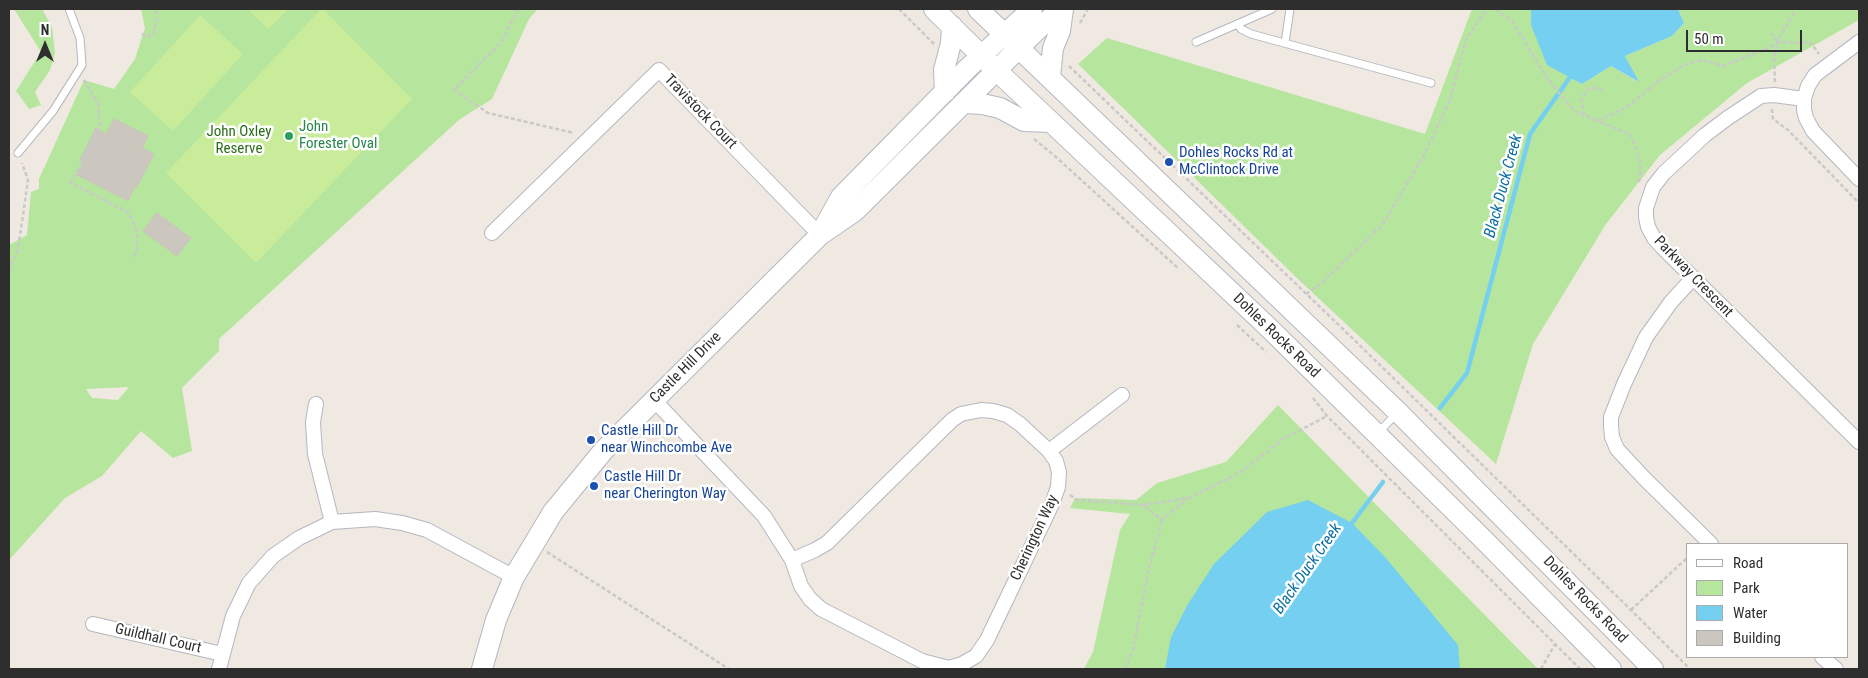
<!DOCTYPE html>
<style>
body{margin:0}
#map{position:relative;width:1868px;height:678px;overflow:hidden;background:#efe9e1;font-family:"Roboto Condensed",sans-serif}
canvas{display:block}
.frame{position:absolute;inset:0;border:10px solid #2e2e2e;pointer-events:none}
.legend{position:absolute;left:1686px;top:543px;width:162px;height:115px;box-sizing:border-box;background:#fff;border:1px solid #ababab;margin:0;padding:6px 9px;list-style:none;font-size:15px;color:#2e2e2e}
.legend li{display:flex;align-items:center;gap:10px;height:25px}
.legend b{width:25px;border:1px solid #ababab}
.north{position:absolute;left:20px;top:20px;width:50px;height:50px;-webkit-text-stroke:4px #fff;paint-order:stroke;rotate:0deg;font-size:14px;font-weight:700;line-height:20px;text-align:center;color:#2e2e2e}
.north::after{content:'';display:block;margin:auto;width:18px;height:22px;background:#2e2e2e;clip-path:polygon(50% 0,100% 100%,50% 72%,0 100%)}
.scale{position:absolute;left:1686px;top:30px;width:116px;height:22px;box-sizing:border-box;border:2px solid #2e2e2e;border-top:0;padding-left:6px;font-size:15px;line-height:18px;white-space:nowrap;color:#2e2e2e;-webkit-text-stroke:4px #fff;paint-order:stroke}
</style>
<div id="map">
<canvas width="1868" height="678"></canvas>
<div class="frame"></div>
<ul class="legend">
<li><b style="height:6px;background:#fff"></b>Road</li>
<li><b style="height:14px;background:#b6e59e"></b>Park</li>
<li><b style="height:14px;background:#75cff0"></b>Water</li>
<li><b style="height:14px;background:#cbc7bf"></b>Building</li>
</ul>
<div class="north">N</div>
<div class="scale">50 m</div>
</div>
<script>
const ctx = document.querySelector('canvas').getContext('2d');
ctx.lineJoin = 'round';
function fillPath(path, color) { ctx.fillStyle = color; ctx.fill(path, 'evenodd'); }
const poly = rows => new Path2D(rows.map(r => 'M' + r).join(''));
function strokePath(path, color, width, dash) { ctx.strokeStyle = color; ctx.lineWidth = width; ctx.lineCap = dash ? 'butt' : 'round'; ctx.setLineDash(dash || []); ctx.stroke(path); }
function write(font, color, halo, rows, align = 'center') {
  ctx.font = font + ' "Roboto Condensed",sans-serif'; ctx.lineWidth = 5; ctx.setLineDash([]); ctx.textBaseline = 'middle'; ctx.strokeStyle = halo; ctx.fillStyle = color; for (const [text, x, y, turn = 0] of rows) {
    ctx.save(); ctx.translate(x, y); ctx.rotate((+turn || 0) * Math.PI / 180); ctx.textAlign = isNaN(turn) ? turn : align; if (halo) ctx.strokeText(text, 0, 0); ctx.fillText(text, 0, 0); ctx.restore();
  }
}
fillPath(poly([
 [14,9,42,9,52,27,55,53,50,70,35,92,41,105,29,109,16,91,41,52],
 [141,9,538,9,529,19,492,99,460,119,219,339,219,351,182,388,192,451,173,458,141,431,102,476,65,498,9,560,9,245,27,235,31,192,39,189,39,179,84,80,114,89,135,59,145,28],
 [129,387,118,400,92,398,86,389],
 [1472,9,1531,9,1531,25,1582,84,1611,66,1638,82,1625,56,1672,36,1684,23,1678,9,1859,9,1859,20,1747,83,1660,155,1606,224,1533,344,1496,464,1299,280,1078,64,1107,38,1425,134],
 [1278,405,1538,669,1084,669,1093,652,1120,530,1130,514,1070,508,1075,498,1136,500,1157,483,1226,462]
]), '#b6e59e');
fillPath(poly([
 [248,9,289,9,268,29],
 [321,9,323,9,412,99,256,263,166,173],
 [200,15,243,54,173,131,130,92]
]), '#c9ec9a');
fillPath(poly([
 [1531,9,1678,9,1684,23,1672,36,1625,56,1639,82,1611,66,1582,84,1547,65,1531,25],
 [1308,500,1352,523,1385,557,1458,645,1460,669,1165,669,1171,637,1188,604,1214,564,1267,512]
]), '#75cff0');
strokePath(poly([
 [1440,408,1467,373,1530,134,1573,73],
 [1349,527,1383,482]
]), '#75cff0', 4.5);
const building = poly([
 [114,119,148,136,142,148,154,154,137,187,135,186,128,201,77,175,84,162,80,160,96,128,106,134,114,119],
 [157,213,191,238,177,256,143,231,157,213]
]);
fillPath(building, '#cbc7bf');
strokePath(building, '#cbc5ba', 1);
const lane = poly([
 [1238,24,1241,29,1251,34,1431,83],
 [1196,42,1272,9],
 [1285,43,1290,9],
 [18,153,53,111,82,65,80,38,69,9],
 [1377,434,1397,413]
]);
const street = poly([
 [1859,42,1815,75,1808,86,1804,99,1804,110,1806,118,1813,131,1859,179],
 [1804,99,1774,95,1761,96,1729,117,1705,135,1664,173,1653,187,1646,208,1646,217,1648,227,1654,238,1662,247,1859,442],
 [492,233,659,70,820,235],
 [1693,278,1671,302,1646,337,1624,384,1611,417,1611,426,1612,437,1617,449,1644,478,1711,544],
 [654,400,764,516,792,560,815,550,827,543,952,420,961,414,981,410,993,411,1007,415,1020,424,1049,451,1056,461,1059,472,1058,487,1052,504,987,640,976,656,962,664,949,668,922,661,821,609,810,599,801,586,792,560],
 [316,404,313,422,315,454,332,522],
 [1049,451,1122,395],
 [93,624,222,654],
 [1822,657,1836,669],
 [219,669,233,616,249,583,273,556,299,538,332,522,375,519,402,523,427,530,514,577]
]);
const secondary = poly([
 [934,9,996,70,1268,327,1483,539,1611,669],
 [978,9,1398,412,1653,669],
 [1050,77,1053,48,1060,31,1063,9],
 [945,92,944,70,951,43,952,26],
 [964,103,982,104,1000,108,1024,121,1051,122],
 [822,231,841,197,968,68,1032,9],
 [482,669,496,620,514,577,553,512,604,450,820,235,855,211,1038,29,1061,9]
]);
strokePath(lane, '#b4b7c1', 9);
strokePath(street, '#b4b7c1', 16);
strokePath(secondary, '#b4b7c1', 22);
strokePath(poly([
 [518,9,503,40,454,90,488,113,574,133],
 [899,9,934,44],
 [1496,9,1513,22,1547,78,1574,111,1598,121],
 [1080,23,1088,9],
 [1771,33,1778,42],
 [142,34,149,37,154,33,157,17,156,9],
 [1069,66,1342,328,1631,610,1690,669],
 [84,80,98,104,100,126,71,183,129,213,137,231,137,250,133,260],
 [1775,82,1774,58,1778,42,1811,43,1819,54],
 [1772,109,1773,119,1788,130,1859,203],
 [1584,115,1581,100,1587,90,1592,88,1602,89],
 [1034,139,1056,157,1179,269],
 [1639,182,1641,162,1631,135,1598,121,1627,107,1657,82,1684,65,1703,60,1723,66,1770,47,1778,42,1795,9],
 [9,271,17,252,21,229,28,180,22,163],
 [1306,294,1324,281,1383,224,1424,155,1450,100,1466,39,1487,9],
 [1237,325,1266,352],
 [1313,398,1327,416,1580,669],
 [1070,495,1077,500,1143,505,1162,520,1188,498,1143,505],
 [1188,498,1240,473,1283,439,1327,416],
 [547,552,729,669],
 [1631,610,1687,558],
 [1125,669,1133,651,1147,577,1162,520],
 [1541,669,1555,644]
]), '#c9c9c9', 2.5, [4, 2.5]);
strokePath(lane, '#fff', 7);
strokePath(street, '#fff', 14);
strokePath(secondary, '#fff', 20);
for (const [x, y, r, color] of [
 [289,136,5,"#2e9e5b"],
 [1169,162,5,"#1a4fb4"],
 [591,440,5,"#1a4fb4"],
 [594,486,5,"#1a4fb4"]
]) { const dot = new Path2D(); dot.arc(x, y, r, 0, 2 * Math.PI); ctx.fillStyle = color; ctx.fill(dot); strokePath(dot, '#fff', 2); }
write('15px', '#2e2e2e', '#fff', [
 ["Travistock Court",700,112,46],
 ["Parkway Crescent",1693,277,46],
 ["Dohles Rocks Road",1276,336,44],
 ["Castle Hill Drive",686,368,-45],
 ["Cherington Way",1035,538,-65],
 ["Dohles Rocks Road",1585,600,46],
 ["Guildhall Court",158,639,13]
]);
write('15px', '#27864d', '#fff', [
 ["John",299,127],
 ["Forester Oval",299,144]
], 'left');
write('15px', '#2c6e1b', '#fff', [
 ["John Oxley",239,132],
 ["Reserve",239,149]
]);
write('15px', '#164399', '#fff', [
 ["Dohles Rocks Rd at",1179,153],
 ["McClintock Drive",1179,170],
 ["Castle Hill Dr",601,431],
 ["near Winchcombe Ave",601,448],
 ["Castle Hill Dr",604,477],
 ["near Cherington Way",604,494]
], 'left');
write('italic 16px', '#0d6fa3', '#fff', [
 ["Black Duck Creek",1504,186,-75],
 ["Black Duck Creek",1308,569,-55]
]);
</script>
